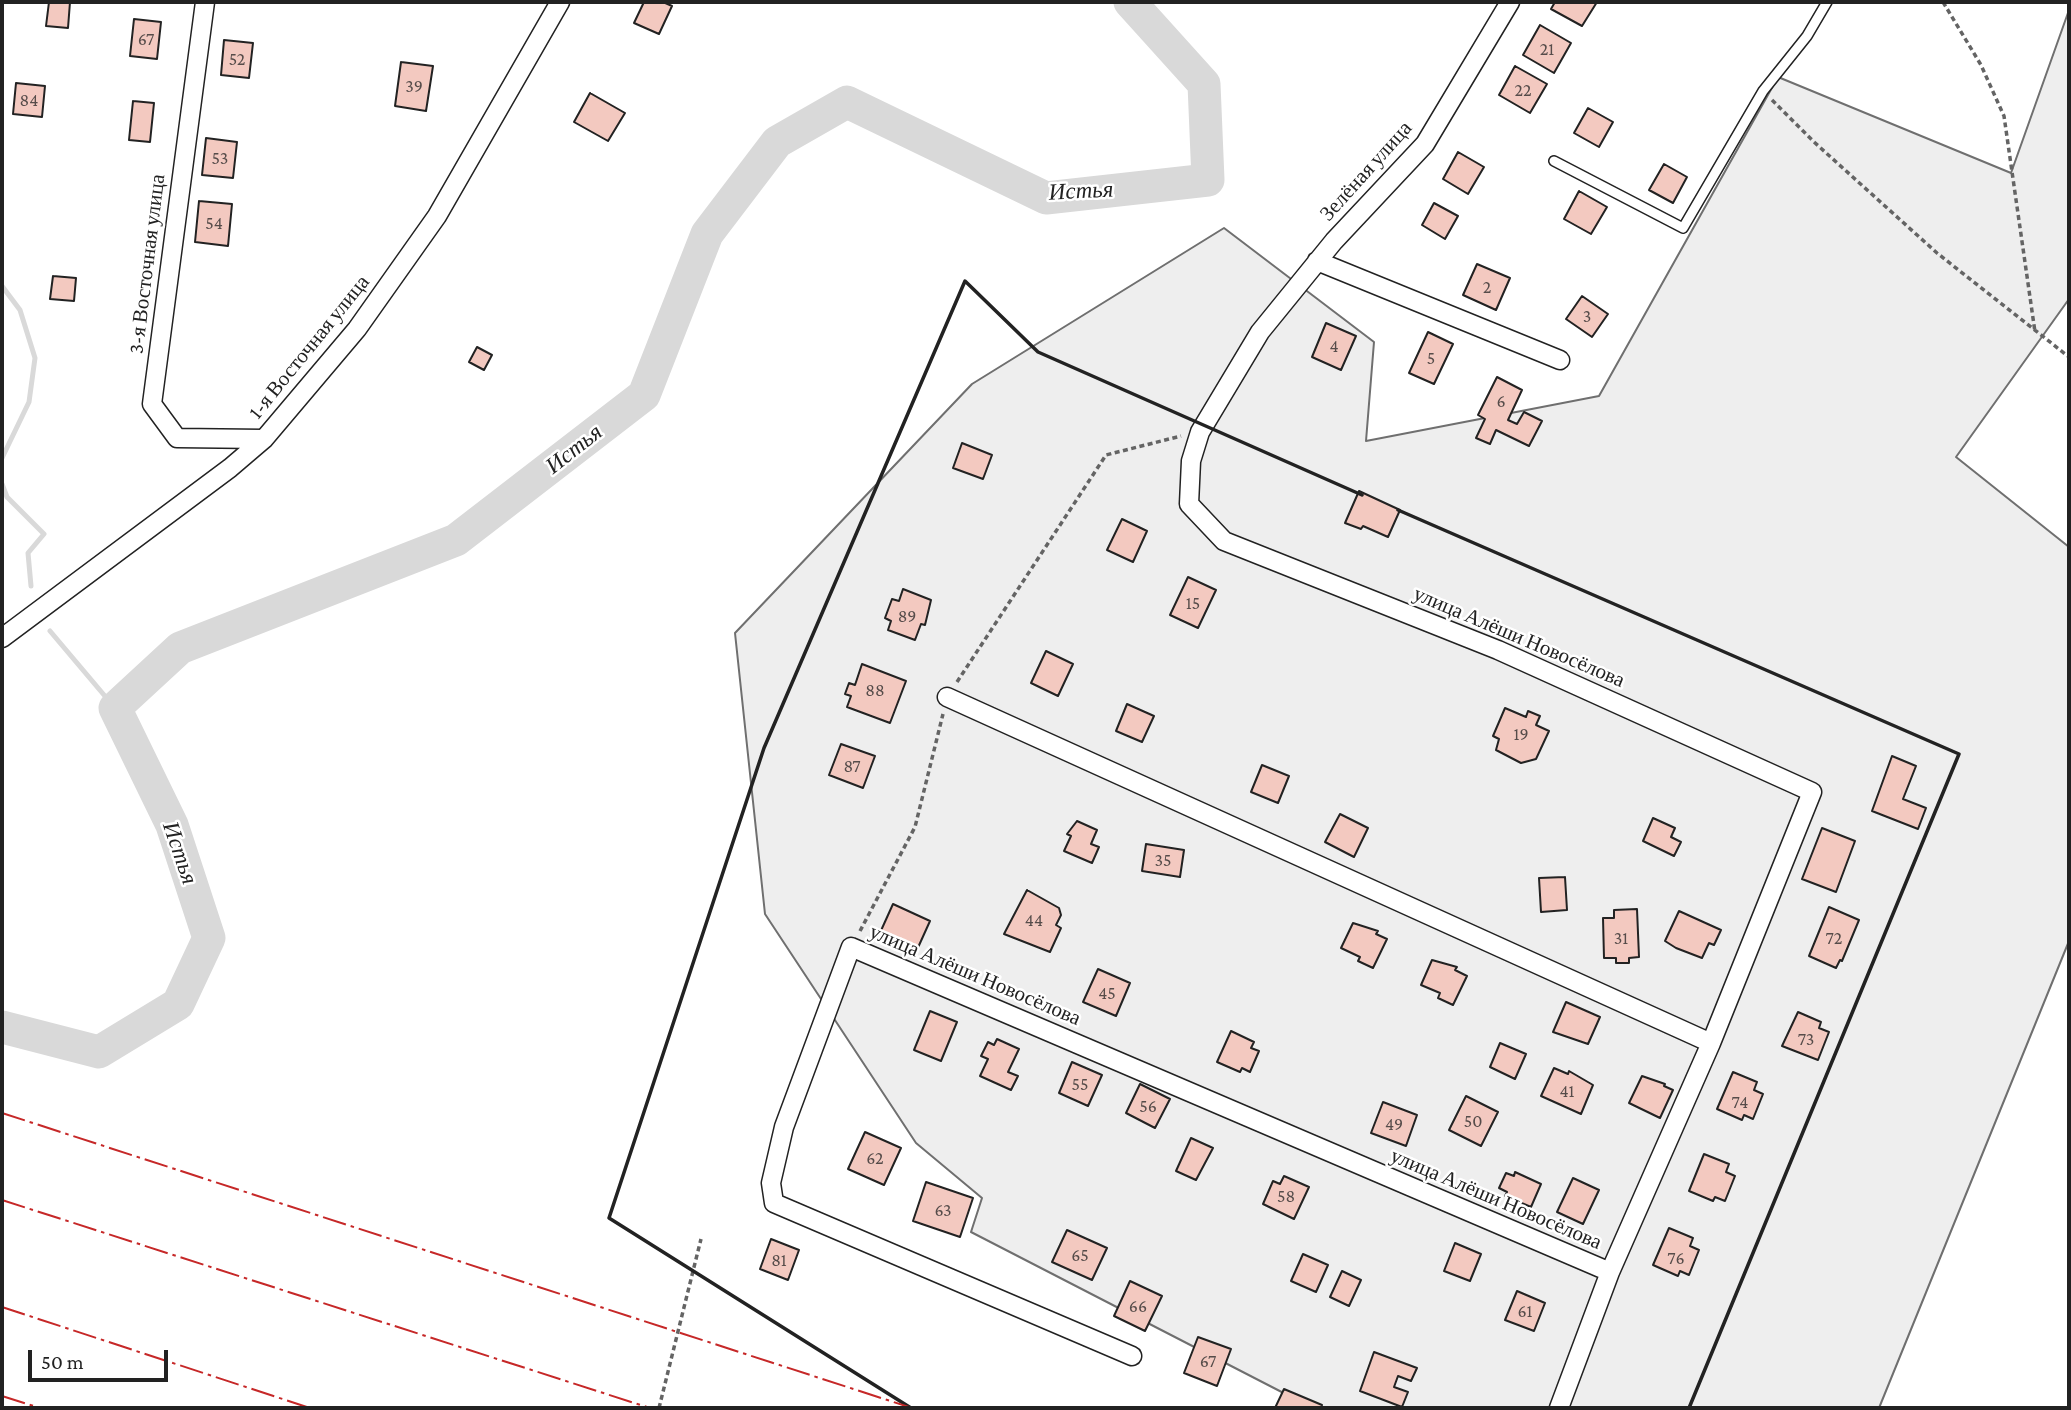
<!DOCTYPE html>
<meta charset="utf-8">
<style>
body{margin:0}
#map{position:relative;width:2071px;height:1410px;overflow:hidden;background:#fff;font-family:"Crimson Pro",serif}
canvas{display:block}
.frame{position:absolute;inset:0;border:4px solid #222;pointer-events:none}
.scale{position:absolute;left:28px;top:1350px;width:140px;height:32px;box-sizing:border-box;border:4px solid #222;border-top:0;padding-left:9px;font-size:21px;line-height:24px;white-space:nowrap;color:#222;-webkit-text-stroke:5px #fff;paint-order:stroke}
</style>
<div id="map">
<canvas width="2071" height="1410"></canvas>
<div class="frame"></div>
<div class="scale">50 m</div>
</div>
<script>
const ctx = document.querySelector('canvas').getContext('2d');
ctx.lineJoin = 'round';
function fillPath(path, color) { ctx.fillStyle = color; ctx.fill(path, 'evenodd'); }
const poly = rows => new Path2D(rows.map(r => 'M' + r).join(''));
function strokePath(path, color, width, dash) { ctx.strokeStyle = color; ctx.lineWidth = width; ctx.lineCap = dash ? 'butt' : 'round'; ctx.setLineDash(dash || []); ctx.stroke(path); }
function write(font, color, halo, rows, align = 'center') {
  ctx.font = font + ' "Crimson Pro",serif'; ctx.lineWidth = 5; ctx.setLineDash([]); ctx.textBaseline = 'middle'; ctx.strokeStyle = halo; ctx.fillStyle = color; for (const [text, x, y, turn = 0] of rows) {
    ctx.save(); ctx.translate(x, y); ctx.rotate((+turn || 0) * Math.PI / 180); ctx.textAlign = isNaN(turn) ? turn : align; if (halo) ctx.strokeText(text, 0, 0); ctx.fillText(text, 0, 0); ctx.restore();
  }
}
const green = poly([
 [2069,10,2069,299,1956,457,2069,547,2069,941,1879,1408,1303,1408,1303,1403,971,1232,982,1198,916,1143,765,914,735,633,972,384,1224,228,1374,342,1366,441,1599,396,1778,77,2011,173,2069,10]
]);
fillPath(green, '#eee');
strokePath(green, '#6f6f6f', 2);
strokePath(poly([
 [2,286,20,310,35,358,29,402,2,458],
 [2,484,7,497,44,534,28,553,31,586],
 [50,631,115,708]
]), '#d9d9d9', 5);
strokePath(poly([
 [2,1027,99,1052,178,1004,209,938,172,825,115,708,180,648,456,540,644,395,707,234,777,142,847,102,1046,198,1208,180,1204,84,1130,2]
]), '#d9d9d9', 33);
const building = poly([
 [49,2,70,2,68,28,46,26,49,2],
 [644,2,663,2,672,6,659,34,634,23,644,2],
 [1555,2,1597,2,1582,26,1551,9,1555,2],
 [134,19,161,22,157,59,130,56,134,19],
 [1540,25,1571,43,1554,73,1523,55,1540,25],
 [224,40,253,43,249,78,221,75,224,40],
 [401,62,433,66,426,111,395,106,401,62],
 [1515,66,1547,84,1530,113,1499,95,1515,66],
 [16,83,45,86,42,117,13,114,16,83],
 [590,93,625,113,608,141,574,122,590,93],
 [133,101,154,103,150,142,129,140,133,101],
 [1588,108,1613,122,1599,147,1574,133,1588,108],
 [206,138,237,142,233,178,202,175,206,138],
 [1458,152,1484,167,1468,194,1443,179,1458,152],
 [1664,164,1687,177,1673,203,1649,190,1664,164],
 [1579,191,1607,207,1591,234,1564,219,1579,191],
 [199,201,232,204,228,246,195,242,199,201],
 [1434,203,1458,216,1445,239,1422,225,1434,203],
 [1477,264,1510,278,1496,310,1463,295,1477,264],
 [53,276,76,278,74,301,50,299,53,276],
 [1582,296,1608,314,1592,337,1566,319,1582,296],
 [1326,323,1356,336,1341,370,1312,357,1326,323],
 [1428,332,1453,344,1434,384,1409,373,1428,332],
 [477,347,492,355,484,370,469,362,477,347],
 [1497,377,1522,390,1508,420,1517,424,1524,412,1542,421,1529,446,1496,430,1490,444,1476,438,1485,419,1478,415,1497,377],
 [962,443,992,455,983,479,953,468,962,443],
 [1359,491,1400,510,1388,537,1363,526,1361,529,1345,523,1359,491],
 [1122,519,1147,531,1133,562,1107,550,1122,519],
 [1188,577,1216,590,1198,628,1170,615,1188,577],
 [903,589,931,600,925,625,921,624,915,640,888,630,891,621,885,618,892,599,899,601,903,589],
 [1046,651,1073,664,1058,696,1031,683,1046,651],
 [862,664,906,681,890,723,847,707,851,696,845,694,849,683,855,685,862,664],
 [1127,704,1154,716,1142,742,1116,731,1127,704],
 [1505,708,1526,717,1528,711,1540,716,1536,725,1549,731,1536,759,1521,763,1496,750,1499,739,1493,736,1505,708],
 [841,744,875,756,863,788,829,775,841,744],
 [1892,756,1916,766,1903,799,1926,808,1918,829,1872,811,1892,756],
 [1262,765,1289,776,1278,803,1251,792,1262,765],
 [1340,814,1368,828,1354,857,1325,842,1340,814],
 [1653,818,1675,828,1671,837,1681,842,1674,856,1643,841,1653,818],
 [1077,821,1097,830,1091,844,1099,847,1092,863,1064,851,1071,836,1067,834,1077,821],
 [1822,828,1855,841,1836,892,1802,879,1822,828],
 [1146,844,1184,850,1180,877,1142,871,1146,844],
 [1565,877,1567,910,1541,912,1539,878,1565,877],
 [1027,890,1059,908,1061,915,1056,925,1061,928,1050,952,1004,934,1027,890],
 [893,904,930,921,916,952,879,935,893,904],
 [1829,907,1859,920,1842,961,1840,960,1836,968,1809,956,1829,907],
 [1637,909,1639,957,1629,958,1629,963,1616,963,1616,958,1604,958,1603,918,1614,918,1614,910,1637,909],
 [1679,911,1721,930,1714,945,1709,943,1702,958,1676,948,1665,941,1679,911],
 [1353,923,1378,931,1376,934,1387,939,1373,968,1358,961,1360,957,1341,948,1353,923],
 [1432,960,1457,967,1455,970,1467,976,1453,1005,1438,998,1440,993,1421,985,1432,960],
 [1098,969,1130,983,1116,1016,1083,1002,1098,969],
 [1566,1002,1600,1017,1588,1044,1553,1032,1566,1002],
 [930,1011,957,1022,941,1061,914,1050,930,1011],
 [1798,1012,1821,1022,1819,1028,1829,1032,1818,1060,1782,1046,1798,1012],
 [1231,1031,1254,1042,1251,1048,1259,1051,1250,1072,1242,1068,1240,1072,1217,1062,1231,1031],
 [997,1039,1019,1049,1008,1072,1018,1076,1011,1090,980,1076,988,1059,981,1056,988,1042,994,1045,997,1039],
 [1500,1043,1526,1054,1515,1079,1490,1067,1500,1043],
 [1072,1062,1102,1075,1088,1106,1059,1093,1072,1062],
 [1554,1068,1568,1074,1569,1071,1593,1085,1581,1114,1541,1096,1554,1068],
 [1733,1072,1757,1082,1754,1090,1763,1094,1753,1119,1744,1115,1742,1120,1717,1109,1733,1072],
 [1642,1076,1665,1084,1664,1086,1673,1090,1660,1118,1629,1103,1642,1076],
 [1140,1084,1170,1099,1155,1128,1126,1113,1140,1084],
 [1466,1096,1498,1112,1481,1146,1449,1130,1466,1096],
 [1383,1102,1417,1115,1406,1146,1371,1133,1383,1102],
 [865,1132,901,1148,884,1185,848,1169,865,1132],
 [1191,1138,1213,1148,1196,1180,1176,1171,1191,1138],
 [1704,1154,1729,1164,1726,1172,1735,1176,1725,1201,1715,1197,1713,1201,1689,1191,1704,1154],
 [1515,1172,1541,1184,1531,1207,1505,1196,1507,1192,1499,1188,1506,1173,1514,1176,1515,1172],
 [1284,1176,1309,1187,1294,1219,1263,1204,1273,1181,1280,1184,1284,1176],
 [1573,1178,1599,1190,1583,1224,1557,1212,1573,1178],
 [926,1182,973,1198,960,1237,913,1221,926,1182],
 [1669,1228,1693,1238,1690,1246,1699,1250,1689,1275,1680,1271,1678,1276,1653,1265,1669,1228],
 [1067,1230,1107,1248,1092,1280,1052,1262,1067,1230],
 [771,1239,799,1250,788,1280,760,1269,771,1239],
 [1455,1243,1481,1254,1470,1281,1444,1271,1455,1243],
 [1303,1254,1328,1265,1316,1292,1291,1281,1303,1254],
 [1342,1271,1361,1280,1349,1306,1330,1297,1342,1271],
 [1130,1281,1162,1296,1145,1331,1114,1316,1130,1281],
 [1517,1291,1545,1303,1534,1331,1505,1320,1517,1291],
 [1198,1337,1231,1349,1217,1386,1184,1373,1198,1337],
 [1374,1352,1417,1368,1411,1381,1398,1376,1394,1387,1408,1392,1402,1407,1360,1391,1374,1352],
 [1284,1389,1322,1405,1321,1408,1275,1408,1284,1389]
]);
fillPath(building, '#f3c9c0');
strokePath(building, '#222', 2);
const service = poly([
 [1554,161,1683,228,1763,91,1807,36,1827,2]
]);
const minor = poly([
 [205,2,152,404,177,438,264,439],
 [1510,2,1425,144,1334,241,1260,332,1200,432,1191,461,1189,504,1224,541,1498,650,1812,792,1711,1043,1610,1272,1559,1408],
 [1317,261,1560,360],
 [2,638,230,468,264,439,357,329,437,216,560,2],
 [947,697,1711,1043],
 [1132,1356,774,1203,771,1183,784,1127,851,947,1610,1272]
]);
strokePath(service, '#222', 12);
strokePath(minor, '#222', 21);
strokePath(poly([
 [1943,2,1981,65,2004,116,2035,332],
 [1772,100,1814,142,1937,253,2069,357],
 [957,682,1106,455,1181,436],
 [860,931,915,827,943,714],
 [659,1408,701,1239]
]), '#646464', 3.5, [5, 3.5]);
strokePath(service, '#fff', 9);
strokePath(minor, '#fff', 18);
strokePath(poly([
 [1398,510,1959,754,1689,1408],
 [911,1408,609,1218,764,748,965,281,1038,352,1362,495]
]), '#222', 3.5);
strokePath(poly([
 [2,1113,912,1408],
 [2,1200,650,1408],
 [2,1307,310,1408],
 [2,1396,40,1408]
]), '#c62828', 2, [24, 5, 3.5, 5]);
write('18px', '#564c4a', null, [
 ["67",146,39],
 ["21",1547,49],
 ["52",237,59],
 ["39",414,86],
 ["22",1523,90],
 ["84",29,100],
 ["53",220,158],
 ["54",214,223],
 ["2",1487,287],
 ["3",1587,316],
 ["4",1334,346],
 ["5",1431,358],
 ["6",1501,401],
 ["15",1193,603],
 ["89",907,616],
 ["88",875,690],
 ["19",1521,734],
 ["87",852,766],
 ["35",1163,860],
 ["44",1034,920],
 ["31",1621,938],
 ["72",1834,938],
 ["45",1107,993],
 ["73",1806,1039],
 ["55",1080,1084],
 ["41",1567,1091],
 ["74",1740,1102],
 ["56",1148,1106],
 ["50",1473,1121],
 ["49",1394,1124],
 ["62",875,1158],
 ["58",1286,1196],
 ["63",943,1210],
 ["65",1080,1255],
 ["76",1676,1258],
 ["81",779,1260],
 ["66",1138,1306],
 ["61",1525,1311],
 ["67",1208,1361]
]);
write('21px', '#222', '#fff', [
 ["Зелёная улица",1366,171,-48],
 ["3-я Восточная улица",147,264,-83],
 ["1-я Восточная улица",309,347,-51],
 ["улица Алёши Новосёлова",1519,637,23],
 ["улица Алёши Новосёлова",975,975,23],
 ["улица Алёши Новосёлова",1496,1199,23]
]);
write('italic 23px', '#222', '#fff', [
 ["Истья",1081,191,-3],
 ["Истья",574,449,-38],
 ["Истья",180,853,71]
]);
</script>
